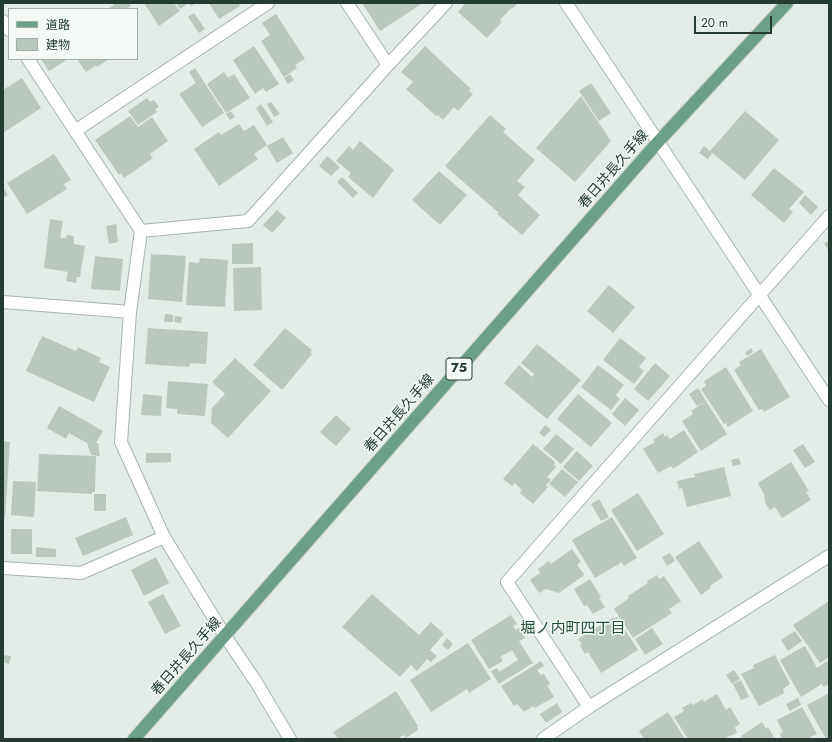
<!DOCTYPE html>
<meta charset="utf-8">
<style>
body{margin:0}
#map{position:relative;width:832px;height:742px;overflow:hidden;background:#e3ece7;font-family:Jost,"Noto Sans JP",sans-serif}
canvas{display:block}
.frame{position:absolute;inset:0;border:4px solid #243c32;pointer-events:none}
.legend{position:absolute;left:8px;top:8px;width:130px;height:52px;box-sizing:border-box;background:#f4f9f5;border:1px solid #a1ada7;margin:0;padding:5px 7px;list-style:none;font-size:12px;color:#243c32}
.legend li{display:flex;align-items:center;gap:8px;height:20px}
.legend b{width:20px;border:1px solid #a1ada7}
.scale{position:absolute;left:694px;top:16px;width:78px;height:18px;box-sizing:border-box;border:2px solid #243c32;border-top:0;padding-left:5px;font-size:12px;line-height:14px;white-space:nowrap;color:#243c32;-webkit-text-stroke:3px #f4f9f5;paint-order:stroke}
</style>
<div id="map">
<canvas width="832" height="742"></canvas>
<div class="frame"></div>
<ul class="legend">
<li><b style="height:5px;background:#6b9f88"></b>道路</li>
<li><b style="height:11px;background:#b9c7bf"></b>建物</li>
</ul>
<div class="scale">20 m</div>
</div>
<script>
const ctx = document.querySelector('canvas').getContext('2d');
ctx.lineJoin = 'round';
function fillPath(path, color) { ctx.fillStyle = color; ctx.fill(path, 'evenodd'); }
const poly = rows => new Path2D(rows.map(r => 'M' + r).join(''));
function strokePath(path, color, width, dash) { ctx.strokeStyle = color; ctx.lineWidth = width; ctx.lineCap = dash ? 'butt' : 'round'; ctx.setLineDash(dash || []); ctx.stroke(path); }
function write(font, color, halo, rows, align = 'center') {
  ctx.font = font + ' Jost,"Noto Sans JP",sans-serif'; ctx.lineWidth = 3; ctx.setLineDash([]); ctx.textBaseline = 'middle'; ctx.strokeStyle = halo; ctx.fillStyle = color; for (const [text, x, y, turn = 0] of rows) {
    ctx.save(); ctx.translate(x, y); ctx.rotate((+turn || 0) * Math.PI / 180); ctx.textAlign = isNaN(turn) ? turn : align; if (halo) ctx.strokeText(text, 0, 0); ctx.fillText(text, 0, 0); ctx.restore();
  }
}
fillPath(poly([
 [112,3,129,3,131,6,126,9,107,9,114,5],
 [144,3,174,3,180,11,159,26],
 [176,3,196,3,191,6,189,3,180,9],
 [209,3,239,3,240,6,219,19],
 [362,3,423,3,380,31],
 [466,3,518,3,512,9,511,8,500,20,502,22,487,38,458,12],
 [194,13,205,29,199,33,188,17],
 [276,14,305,59,295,65,297,68,284,77,261,41,270,35,262,23],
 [254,46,279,84,266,92,263,88,255,94,233,60],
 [425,46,471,89,469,91,473,94,458,111,454,107,443,120,438,115,436,116,406,89,413,82,401,72],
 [41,59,68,59,49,71],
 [77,59,109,59,97,67,96,65,86,72],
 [195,68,224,113,202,127,179,94,196,83,189,72],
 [224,72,228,78,234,74,250,98,226,113,207,84],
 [290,74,294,80,288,84,284,78],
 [22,78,41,108,3,133,3,90],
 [591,83,611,113,599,121,579,91],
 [581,96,611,141,575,182,536,148],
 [147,98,150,102,154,100,159,107,155,109,157,112,138,125,128,111],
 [271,102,280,114,274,117,267,104],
 [261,104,273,122,267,126,256,108],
 [231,111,235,117,230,120,226,114],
 [745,111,779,140,745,180,710,151],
 [490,115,506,129,503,132,535,160,517,181,525,187,518,195,540,215,522,235,497,214,499,213,445,166],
 [130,116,138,127,152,117,168,141,150,154,153,158,124,178,121,173,119,175,95,140],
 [239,124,244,131,254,125,267,145,254,154,258,159,219,186,194,149,219,132,221,135],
 [283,137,293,153,277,163,267,146],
 [360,141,394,170,373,198,348,177,351,173,336,161,349,146,353,150],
 [704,146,712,153,708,159,699,153],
 [54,154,71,180,64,184,67,189,27,214,7,183],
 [327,156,340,167,331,176,319,166],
 [774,168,804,192,789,209,793,212,784,223,751,195],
 [439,171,467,195,440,225,412,200],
 [342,177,358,193,353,198,337,182],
 [3,187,8,195,3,198],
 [805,195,818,207,811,215,799,203],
 [277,210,286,218,272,233,263,225],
 [50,219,63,221,60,238,66,238,67,235,74,236,74,244,85,246,80,277,77,277,76,283,66,281,68,272,44,268],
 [116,224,118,242,109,244,106,226],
 [829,240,829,251,824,244],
 [253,243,253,264,232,264,232,244],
 [151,254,186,256,182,302,148,299],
 [95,256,123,259,120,291,91,289],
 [200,258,228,260,225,307,186,305,189,262,199,263],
 [261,267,262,310,234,311,233,268],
 [609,285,635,307,613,333,587,311],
 [165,314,173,315,173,322,164,322],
 [175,316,182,317,181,323,174,322],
 [148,328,208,332,206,364,190,363,189,367,145,364],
 [285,328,312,350,310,352,312,354,282,390,253,365],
 [42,336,76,351,78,347,101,358,99,362,110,367,94,402,26,371],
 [620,338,646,358,639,367,644,371,634,384,603,360],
 [537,344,581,380,547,419,504,383,519,365,532,377,534,374,521,363],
 [751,348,753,352,747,356,745,353],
 [761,349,790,397,764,412,762,409,759,410,734,370,741,365,739,362],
 [235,358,271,391,228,438,211,423,212,408,225,394,212,382],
 [655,363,670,376,648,401,634,389],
 [598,365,624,385,616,395,620,399,611,410,581,387],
 [726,367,753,411,728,427,726,423,724,424,701,389,706,386,704,381],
 [168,381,208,384,205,416,177,414,177,409,166,408],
 [698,388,706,401,697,406,689,394],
 [143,394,162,396,161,416,141,415],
 [578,394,612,423,591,447,557,419],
 [625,398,639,410,625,426,612,414],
 [706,401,727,434,701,451,682,421,693,414,691,411],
 [59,406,103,431,96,443,98,443,100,456,91,455,87,443,69,433,66,439,47,428],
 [336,415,351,429,336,446,320,432],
 [545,425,551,430,544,437,539,433],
 [684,430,698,452,673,469,671,466,658,473,643,449,655,442,653,440,663,433,665,437,667,435,670,439],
 [556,434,574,449,561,464,543,449],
 [3,441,10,442,5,519,3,519],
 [533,444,555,462,554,465,556,467,547,477,551,480,546,485,548,487,533,504,520,493,522,490,515,483,512,486,503,479],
 [803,444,815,462,805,468,793,450],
 [577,451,593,466,579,481,563,467],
 [146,453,171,453,171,462,146,463],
 [39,454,96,456,95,492,92,492,92,494,37,491],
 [739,458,741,464,733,466,731,460],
 [791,462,809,491,806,492,811,500,782,518,775,507,770,510,764,501,765,500,764,497,765,496,758,483],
 [724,467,731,496,687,507,682,488,679,489,677,481,695,477,694,474],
 [562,469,578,482,565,497,549,484],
 [13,481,36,482,34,517,11,515],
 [638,493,664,534,637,551,611,510],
 [94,494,106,494,106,511,94,511],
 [599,499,609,517,601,521,591,504],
 [126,517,133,535,83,556,75,538],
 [612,517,637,558,624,566,622,562,595,578,572,540],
 [11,529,32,529,32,554,11,554],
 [699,541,723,577,710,586,711,588,701,595,675,557],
 [36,547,56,549,56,557,36,557],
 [572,549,581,562,577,565,584,574,583,576,559,593,546,589,539,593,530,580,540,573,538,569,549,561,551,564],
 [670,553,675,561,667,566,662,557],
 [156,557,169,583,144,596,131,570],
 [657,575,659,579,664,576,681,601,669,609,672,613,633,638,614,609,629,598,628,596,648,583,647,581],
 [590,579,601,597,599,598,605,607,593,614,587,605,584,606,574,589],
 [163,594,181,626,165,634,148,602],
 [372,594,419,635,431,622,444,634,430,650,437,656,431,662,427,659,417,671,411,665,400,677,342,627],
 [829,601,829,657,820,663,793,625],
 [511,615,517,624,513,626,516,630,519,628,525,638,519,641,533,663,499,684,491,671,497,668,499,672,518,660,512,650,500,657,503,661,489,669,471,640],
 [614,617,614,619,617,617,638,650,601,673,588,652,585,654,580,646,582,644,578,639],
 [652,628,663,644,645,655,635,639],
 [795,631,802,641,788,651,781,640],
 [447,638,453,644,448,650,442,645],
 [468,643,491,679,469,693,467,689,431,712,410,680],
 [805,646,817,668,827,661,829,664,829,684,823,687,822,684,801,697,780,660],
 [4,655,11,656,9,664,3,662],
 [775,655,790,684,783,689,784,693,759,706,741,674,754,668,753,665],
 [541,661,544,666,537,670,541,675,544,674,550,684,547,685,554,697,535,708,533,706,524,712,517,704,514,706,501,686],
 [734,670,740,679,732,684,726,675],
 [741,680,749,697,741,700,733,684],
 [396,691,418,726,417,727,418,730,406,738,404,735,397,739,338,739,333,732],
 [829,693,829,739,826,739,807,705],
 [717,694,726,710,730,707,740,724,735,727,737,733,723,739,688,739,674,717,684,711,682,708,691,703,693,705,703,699,704,702],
 [798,698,801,705,790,711,786,704],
 [557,703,562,712,546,723,540,714],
 [802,707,817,734,807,739,782,739,780,734,783,732,777,720],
 [668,712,685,739,644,739,639,731],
 [762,722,766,729,768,727,775,739,743,739,741,736]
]), '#b9c7bf');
const street = poly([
 [347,3,388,65],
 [3,21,9,30],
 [28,59,141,231,248,221,388,65,446,3],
 [75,131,268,3],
 [141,231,130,312,121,442,164,537,225,636],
 [3,302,130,312],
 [3,568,81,573,164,537],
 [589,707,507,582,829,216]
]);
const secondary = poly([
 [566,3,829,400],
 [225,636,256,682,290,739],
 [543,739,589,707,829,556]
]);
const primary = poly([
 [134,739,658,142,787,3]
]);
strokePath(street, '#a6b4ad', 14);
strokePath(secondary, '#a5baaf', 14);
strokePath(primary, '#c2c8c6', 14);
strokePath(street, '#fff', 12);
strokePath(secondary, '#fff', 12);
strokePath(primary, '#6b9f88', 12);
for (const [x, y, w] of [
 [459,369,26]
]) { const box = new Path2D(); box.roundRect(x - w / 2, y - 11, w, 22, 3); ctx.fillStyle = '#f4f9f5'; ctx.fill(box); strokePath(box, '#243c32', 1); }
write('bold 13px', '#243c32', null, [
 ["75",459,369]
]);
write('14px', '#243c32', '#f4f9f5', [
 ["春日井長久手線",614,170,-49],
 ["春日井長久手線",400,414,-49],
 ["春日井長久手線",187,657,-49]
]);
write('15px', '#214d3b', '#f4f9f5', [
 ["堀ノ内町四丁目",573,629]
]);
</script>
